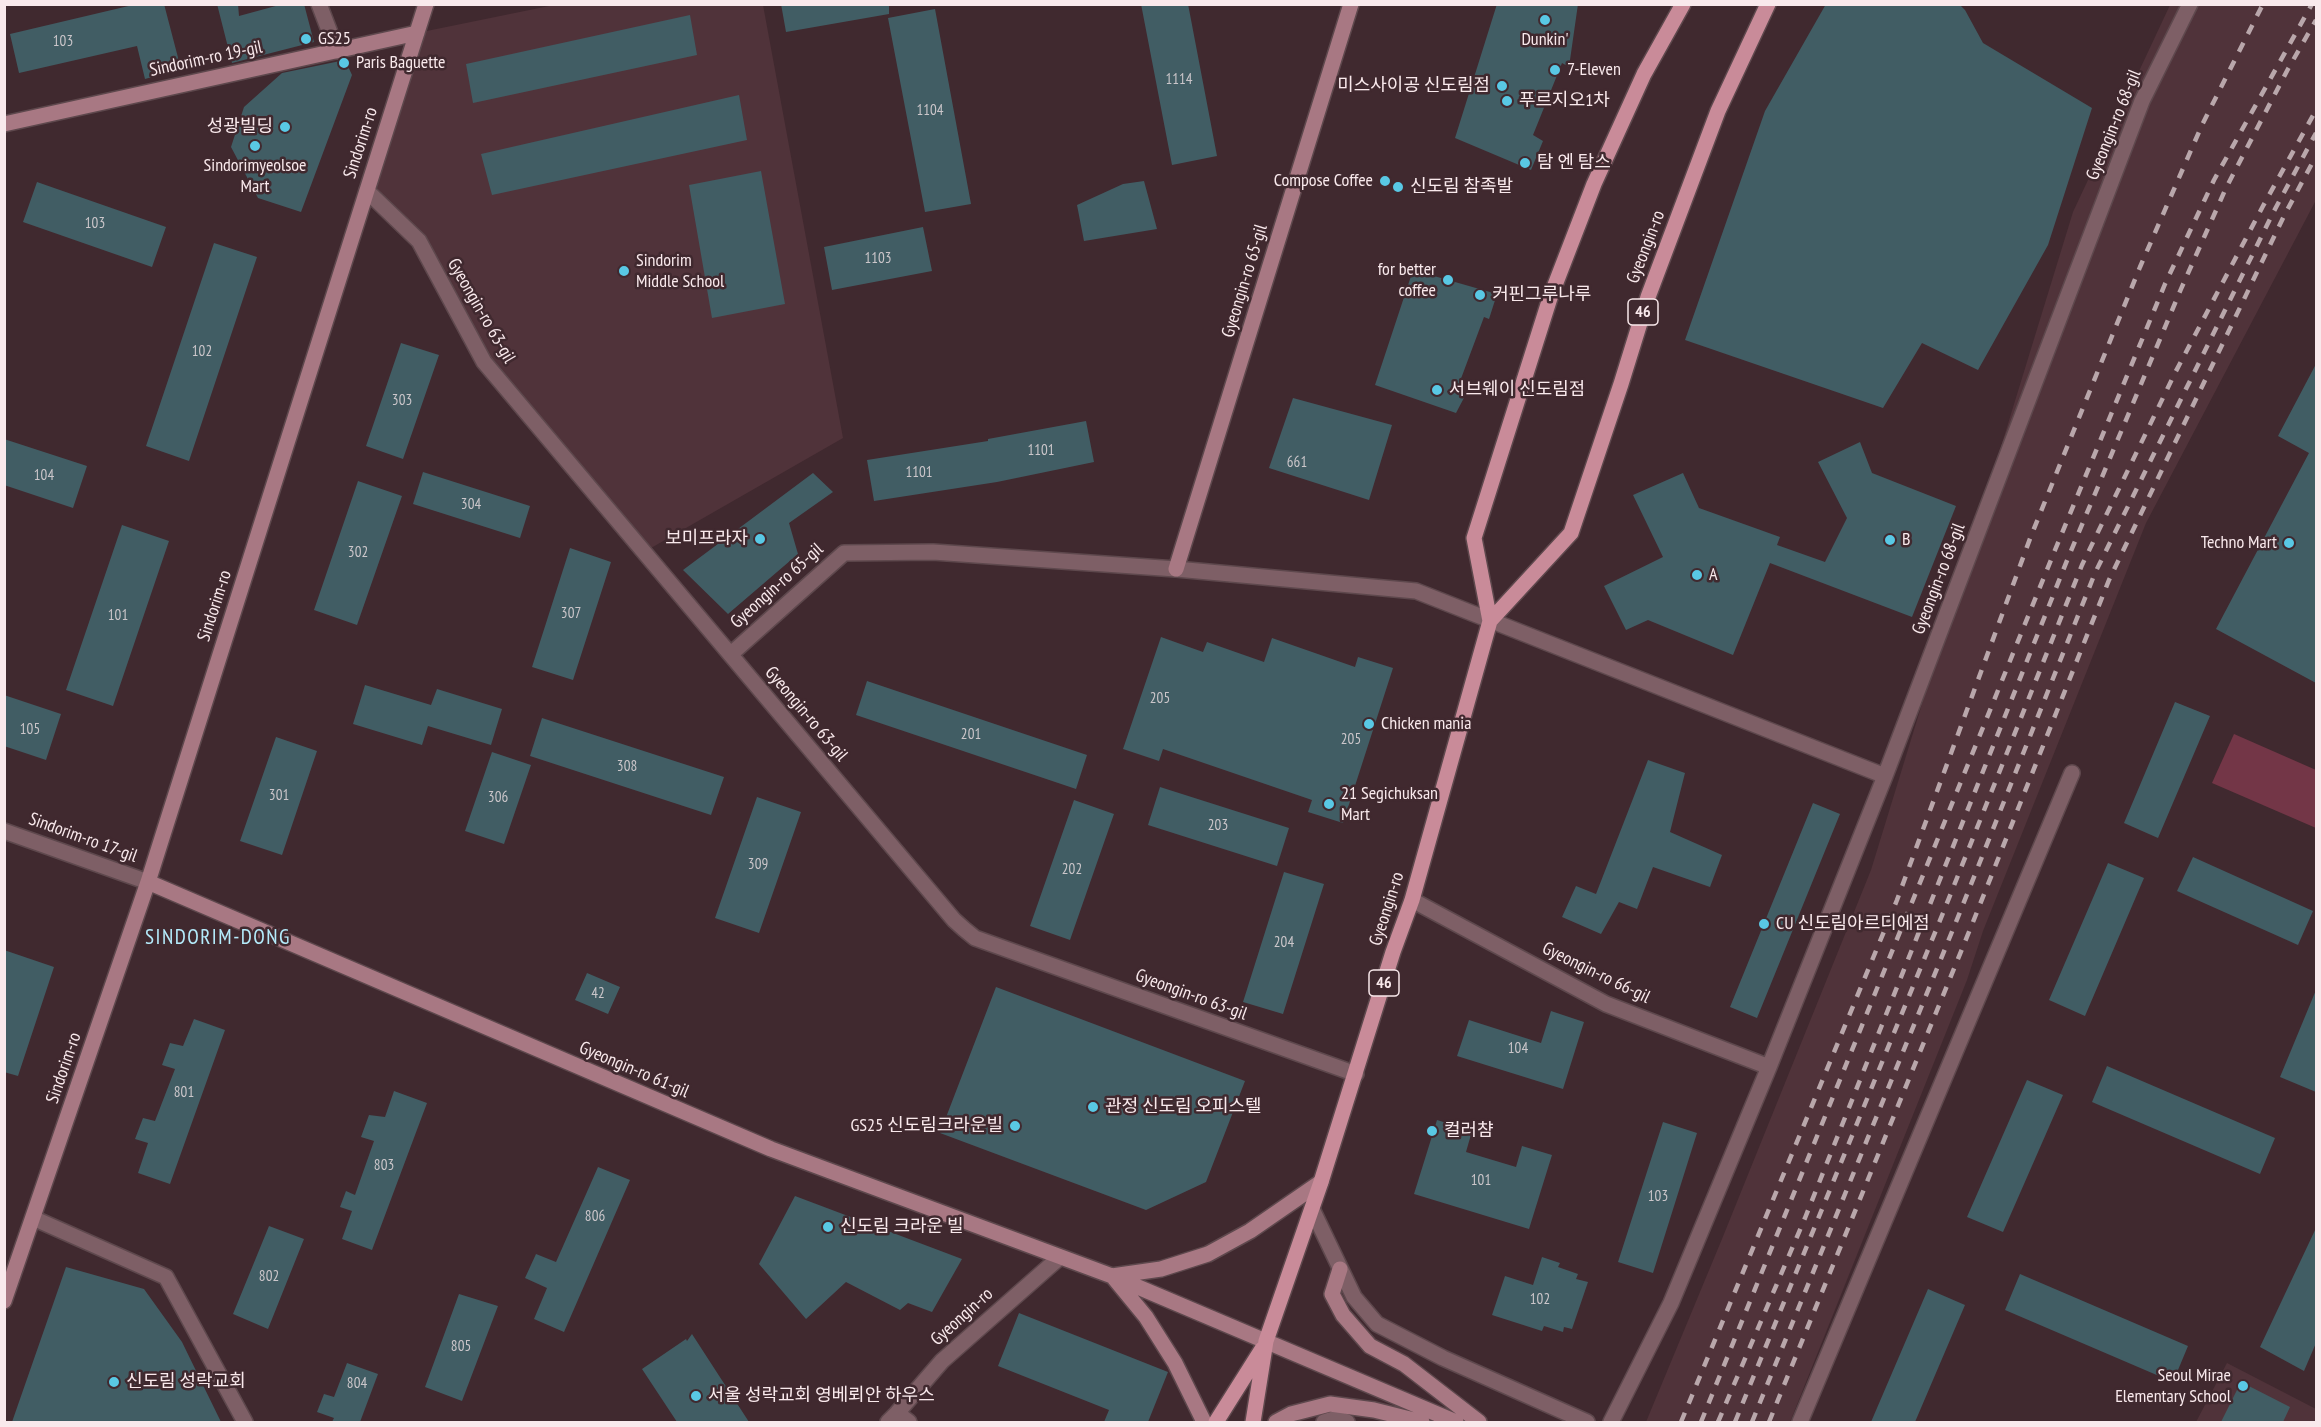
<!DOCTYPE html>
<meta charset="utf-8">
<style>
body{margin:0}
#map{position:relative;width:2321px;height:1427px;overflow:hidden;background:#40292f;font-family:"PT Sans Narrow",sans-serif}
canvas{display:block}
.frame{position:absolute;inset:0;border:6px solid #f9e9ec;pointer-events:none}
</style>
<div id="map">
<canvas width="2321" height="1427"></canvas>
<div class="frame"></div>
</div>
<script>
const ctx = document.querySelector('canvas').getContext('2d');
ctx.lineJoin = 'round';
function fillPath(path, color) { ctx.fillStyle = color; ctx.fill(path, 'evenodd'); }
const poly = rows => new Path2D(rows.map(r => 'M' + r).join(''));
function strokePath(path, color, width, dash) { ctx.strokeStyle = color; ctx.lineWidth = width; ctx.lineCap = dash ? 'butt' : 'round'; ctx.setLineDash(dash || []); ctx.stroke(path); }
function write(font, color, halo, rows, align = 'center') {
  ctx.font = font + ' "PT Sans Narrow","Noto Sans KR",sans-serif'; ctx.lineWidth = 5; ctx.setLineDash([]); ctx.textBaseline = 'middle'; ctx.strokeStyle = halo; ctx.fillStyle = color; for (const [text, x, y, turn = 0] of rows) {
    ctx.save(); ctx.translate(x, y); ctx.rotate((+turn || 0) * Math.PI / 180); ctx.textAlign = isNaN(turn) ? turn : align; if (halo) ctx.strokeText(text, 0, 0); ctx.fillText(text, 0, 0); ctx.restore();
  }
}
fillPath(poly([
 [554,5,763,5,843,438,644,552,484,362,419,241,367,191,417,33],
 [2170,5,2316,5,2316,200,2146,523,1983,931,1967,980,1790,1422,1646,1422,1722,1239,1871,870,2073,212],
 [2227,1363,2316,1409,2316,1422,2196,1422]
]), '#50333a');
fillPath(poly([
 [2234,734,2316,770,2316,828,2212,783]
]), '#733647');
fillPath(poly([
 [137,4,164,4,181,69,145,79,137,46,19,73,10,34],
 [217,4,238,4,239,16,283,4,304,4,314,42,232,63],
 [781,4,889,4,889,14,786,32],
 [1141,4,1188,4,1217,156,1172,165],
 [1497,4,1578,4,1569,67,1562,63,1533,135,1543,141,1531,170,1455,138],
 [1826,4,1959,4,1965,10,1983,43,2092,108,2048,245,1978,370,1922,343,1883,408,1685,340,1765,111],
 [935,9,971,204,925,212,888,18],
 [690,15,697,55,473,103,466,64],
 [345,60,352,75,301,212,258,198,231,147,244,107,282,73],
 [739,95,747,140,492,195,481,154],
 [761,171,785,304,712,318,689,185],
 [1144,181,1157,229,1084,241,1077,205,1123,184],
 [37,182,166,227,152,267,23,222],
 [923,227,932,271,832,290,824,247],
 [214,243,257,257,189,461,146,446],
 [1413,270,1497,294,1489,319,1484,317,1456,392,1466,394,1456,413,1375,385],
 [401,343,439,355,403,459,366,446],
 [2316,364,2316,683,2216,629,2309,453,2278,436],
 [1293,398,1392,425,1369,500,1269,468],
 [1086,421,1094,462,997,482,874,501,867,460,988,441,988,439],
 [4,439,87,466,73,508,4,485],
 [1860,442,1872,473,1956,506,1912,617,1770,563,1733,655,1648,620,1626,630,1604,586,1663,557,1633,495,1683,473,1699,508,1780,537,1777,545,1825,562,1847,518,1818,462],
 [423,472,530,506,520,538,413,504],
 [813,473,833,492,789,523,798,554,728,614,683,570],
 [358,481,402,496,357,625,314,610],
 [122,525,169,541,113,706,66,690],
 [570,548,611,562,573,680,532,667],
 [1161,637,1203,652,1207,642,1264,662,1272,638,1355,667,1358,657,1393,668,1343,823,1308,812,1312,800,1163,749,1159,761,1123,749],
 [867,681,1087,755,1076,789,856,715],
 [365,685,431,705,437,689,502,709,491,745,428,726,422,745,353,724],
 [4,695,61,714,46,760,4,746],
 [2175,702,2210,716,2158,838,2124,823],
 [542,718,724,777,711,815,530,756],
 [276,737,317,751,282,855,240,841],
 [492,752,531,765,504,844,465,831],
 [1648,760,1685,773,1670,832,1722,855,1710,887,1653,867,1637,909,1619,902,1601,934,1562,917,1576,886,1596,894],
 [1160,787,1289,828,1277,866,1148,825],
 [757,797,801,812,759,933,715,918],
 [1074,800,1114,814,1070,940,1030,926],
 [1813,803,1840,814,1757,1018,1730,1007],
 [2193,857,2313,911,2298,945,2177,891],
 [2108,863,2144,878,2085,1016,2049,1000],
 [1284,872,1324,884,1283,1014,1243,1002],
 [4,950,54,967,18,1076,4,1072],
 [587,973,620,987,608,1014,575,1000],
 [996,987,1245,1081,1206,1182,1146,1210,940,1133],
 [2316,990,2316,1092,2280,1077],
 [1551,1011,1584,1022,1563,1089,1457,1056,1469,1020,1541,1043],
 [194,1019,225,1030,170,1184,138,1173,148,1143,135,1139,143,1118,155,1121,175,1069,162,1065,170,1043,183,1046],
 [2107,1066,2275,1138,2260,1174,2092,1102],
 [2027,1080,2063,1095,2003,1232,1967,1217],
 [394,1091,427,1103,372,1250,342,1239,352,1211,340,1207,346,1191,355,1195,374,1141,361,1137,369,1115,385,1117],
 [1437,1120,1472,1131,1466,1152,1516,1167,1522,1146,1552,1155,1529,1229,1414,1194],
 [1663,1122,1697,1133,1653,1273,1618,1262],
 [598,1167,630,1180,564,1332,534,1319,547,1288,525,1278,536,1254,556,1262],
 [795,1196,962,1259,932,1312,908,1303,900,1310,846,1282,806,1319,759,1264],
 [269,1226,304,1239,268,1329,233,1314],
 [2316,1228,2316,1343,2304,1371,2260,1347],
 [1542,1257,1560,1263,1558,1267,1578,1274,1576,1279,1588,1282,1572,1329,1564,1327,1563,1332,1544,1326,1542,1331,1492,1315,1505,1276,1533,1285],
 [66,1267,144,1289,182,1342,221,1422,12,1422],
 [2020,1274,2188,1346,2173,1382,2005,1310],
 [1928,1289,1965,1305,1915,1422,1871,1422],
 [459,1294,498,1306,462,1401,425,1387],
 [1019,1313,1168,1372,1148,1422,1104,1422,1109,1410,998,1366],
 [692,1334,749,1422,677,1422,642,1369,686,1339,687,1341],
 [347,1363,378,1374,360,1422,332,1422,334,1418,317,1412,324,1394,334,1397],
 [2241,1382,2290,1407,2283,1422,2221,1422]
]), '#415d64');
const street = poly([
 [319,4,337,51],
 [367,191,419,241,484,362,954,920,964,929,975,938,1356,1074],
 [731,654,844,553,933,552,1176,569,1416,591,1885,776],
 [4,831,148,882],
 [1412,900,1606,1004,1769,1067],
 [1312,1209,1354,1297,1377,1324,1443,1358,1587,1422],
 [33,1218,166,1277,245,1422],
 [897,1413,942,1361,1060,1257],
 [888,1422,897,1413,909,1422],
 [1324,1422,1337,1418,1347,1422],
 [1611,1422,1671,1303,1769,1067,1885,776,2142,101,2190,4],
 [1800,1422,2072,773]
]);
const secondary = poly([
 [4,124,417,33],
 [1176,569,1351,4],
 [148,882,771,1149,1112,1276,1456,1422],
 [1340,1269,1332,1294,1343,1315,1370,1346,1404,1364,1479,1422],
 [1112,1276,1161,1269,1208,1254,1250,1231,1321,1182],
 [1114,1278,1146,1317,1175,1363,1204,1422],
 [4,1301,148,882,426,4],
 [1276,1422,1291,1414,1330,1404,1374,1410,1422,1422]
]);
const primary = poly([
 [1490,621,1571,533,1621,384,1648,297,1718,111,1768,4],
 [1216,1422,1262,1349],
 [1253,1422,1266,1341,1321,1182,1393,952,1412,900,1490,621,1474,538,1550,298,1594,184,1644,74,1683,4]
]);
strokePath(street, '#5e484d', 18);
strokePath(secondary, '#5e484d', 18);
strokePath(primary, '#5e484d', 18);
strokePath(street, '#7e5f66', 15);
strokePath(secondary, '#a87883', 15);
strokePath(primary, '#c98b99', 15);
strokePath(poly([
 [1681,1422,1897,900,2031,536,2140,267,2202,125,2263,4],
 [1701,1422,2055,550,2165,284,2214,180,2312,4],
 [1718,1422,1805,1218,2068,558,2181,289,2226,188,2288,69,2316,20],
 [1735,1422,1943,913,2082,565,2175,373,2263,206,2316,110],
 [1752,1422,1958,917,2095,573,2274,211,2316,133],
 [1769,1422,1973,922,2109,580,2284,216,2316,156]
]), '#b9a7ab', 4.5, [10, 10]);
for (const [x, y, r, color] of [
 [1545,20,6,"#59c8e4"],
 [306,39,6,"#59c8e4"],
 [344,63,6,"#59c8e4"],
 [1555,70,6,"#59c8e4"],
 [1502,86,6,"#59c8e4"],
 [1507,101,6,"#59c8e4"],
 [285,127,6,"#59c8e4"],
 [255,146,6,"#59c8e4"],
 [1525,163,6,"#59c8e4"],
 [1385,181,6,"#59c8e4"],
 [1398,187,6,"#59c8e4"],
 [624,271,6,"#59c8e4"],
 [1448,280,6,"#59c8e4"],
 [1480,295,6,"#59c8e4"],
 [1437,390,6,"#59c8e4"],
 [760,539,6,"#59c8e4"],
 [1890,540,6,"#59c8e4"],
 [2289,543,6,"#59c8e4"],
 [1697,575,6,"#59c8e4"],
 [1369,724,6,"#59c8e4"],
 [1329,804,6,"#59c8e4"],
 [1764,924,6,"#59c8e4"],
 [1093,1107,6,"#59c8e4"],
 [1015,1126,6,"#59c8e4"],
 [1432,1131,6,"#59c8e4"],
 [828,1227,6,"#59c8e4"],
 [114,1382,6,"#59c8e4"],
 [2243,1386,6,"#59c8e4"],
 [696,1396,6,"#59c8e4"]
]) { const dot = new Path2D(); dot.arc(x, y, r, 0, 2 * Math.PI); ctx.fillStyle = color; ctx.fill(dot); strokePath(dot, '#40292f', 2); }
write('15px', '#cbc6ca', null, [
 ["103",63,42],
 ["1114",1179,80],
 ["1104",930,111],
 ["103",95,224],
 ["1103",878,259],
 ["102",202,352],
 ["303",402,401],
 ["1101",1041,451],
 ["661",1297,463],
 ["1101",919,473],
 ["104",44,476],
 ["304",471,505],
 ["302",358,553],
 ["307",571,614],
 ["101",118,616],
 ["205",1160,699],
 ["105",30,730],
 ["201",971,735],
 ["205",1351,740],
 ["308",627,767],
 ["301",279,796],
 ["306",498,798],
 ["203",1218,826],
 ["309",758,865],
 ["202",1072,870],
 ["204",1284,943],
 ["42",598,994],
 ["104",1518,1049],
 ["801",184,1093],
 ["803",384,1166],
 ["101",1481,1181],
 ["103",1658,1197],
 ["806",595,1217],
 ["802",269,1277],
 ["102",1540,1300],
 ["805",461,1347],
 ["804",357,1384]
]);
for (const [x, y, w] of [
 [1643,312,30],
 [1384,983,30]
]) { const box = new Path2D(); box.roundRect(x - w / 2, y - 13, w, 26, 4.5); ctx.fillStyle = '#40292f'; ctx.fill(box); strokePath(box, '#f9e9ec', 1.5); }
write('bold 16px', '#f9e9ec', null, [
 ["46",1643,312],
 ["46",1384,983]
]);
write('18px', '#f9e9ec', '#40292f', [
 ["GS25",318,39],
 ["Dunkin'",1545,40,"center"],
 ["Paris Baguette",356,63],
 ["7-Eleven",1567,70],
 ["미스사이공 신도림점",1490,86,"right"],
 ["푸르지오1차",1519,101],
 ["성광빌딩",273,127,"right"],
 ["탐 엔 탐스",1537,163],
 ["Sindorimyeolsoe",255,166,"center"],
 ["Mart",255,187,"center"],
 ["Compose Coffee",1373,181,"right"],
 ["신도림 참족발",1410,187],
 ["Sindorim",636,261],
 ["Middle School",636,282],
 ["for better",1436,270,"right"],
 ["coffee",1436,291,"right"],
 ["커핀그루나루",1492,295],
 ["서브웨이 신도림점",1449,390],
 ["보미프라자",748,539,"right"],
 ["B",1902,540],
 ["Techno Mart",2277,543,"right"],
 ["A",1709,575],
 ["Chicken mania",1381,724],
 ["21 Segichuksan",1341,794],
 ["Mart",1341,815],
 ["CU 신도림아르디에점",1776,924],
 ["관정 신도림 오피스텔",1105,1107],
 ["GS25 신도림크라운빌",1003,1126,"right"],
 ["컬러챰",1444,1131],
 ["신도림 크라운 빌",840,1227],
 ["Seoul Mirae",2231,1376,"right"],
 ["Elementary School",2231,1397,"right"],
 ["신도림 성락교회",126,1382],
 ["서울 성락교회 영베뢰안 하우스",708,1396]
], 'left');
write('18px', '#f9e9ec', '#40292f', [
 ["Sindorim-ro 19-gil",206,59,-12],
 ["Gyeongin-ro 68-gil",2114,125,-68],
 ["Sindorim-ro",361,143,-72],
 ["Gyeongin-ro",1646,247,-69],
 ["Gyeongin-ro 65-gil",1245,281,-73],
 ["Gyeongin-ro 63-gil",481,311,60],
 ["Gyeongin-ro 68-gil",1939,579,-69],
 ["Gyeongin-ro 65-gil",777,586,-42],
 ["Sindorim-ro",215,606,-72],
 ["Gyeongin-ro 63-gil",806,714,50],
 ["Sindorim-ro 17-gil",83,838,20],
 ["Gyeongin-ro",1387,909,-72],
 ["Gyeongin-ro 66-gil",1596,973,26],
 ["Gyeongin-ro 63-gil",1191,995,20],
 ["Sindorim-ro",64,1068,-71],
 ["Gyeongin-ro 61-gil",634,1070,23],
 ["Gyeongin-ro",962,1317,-42]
]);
ctx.letterSpacing = '1.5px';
write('21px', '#b4ebfb', '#40292f', [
 ["SINDORIM-DONG",218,938]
]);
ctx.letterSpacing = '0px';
</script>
